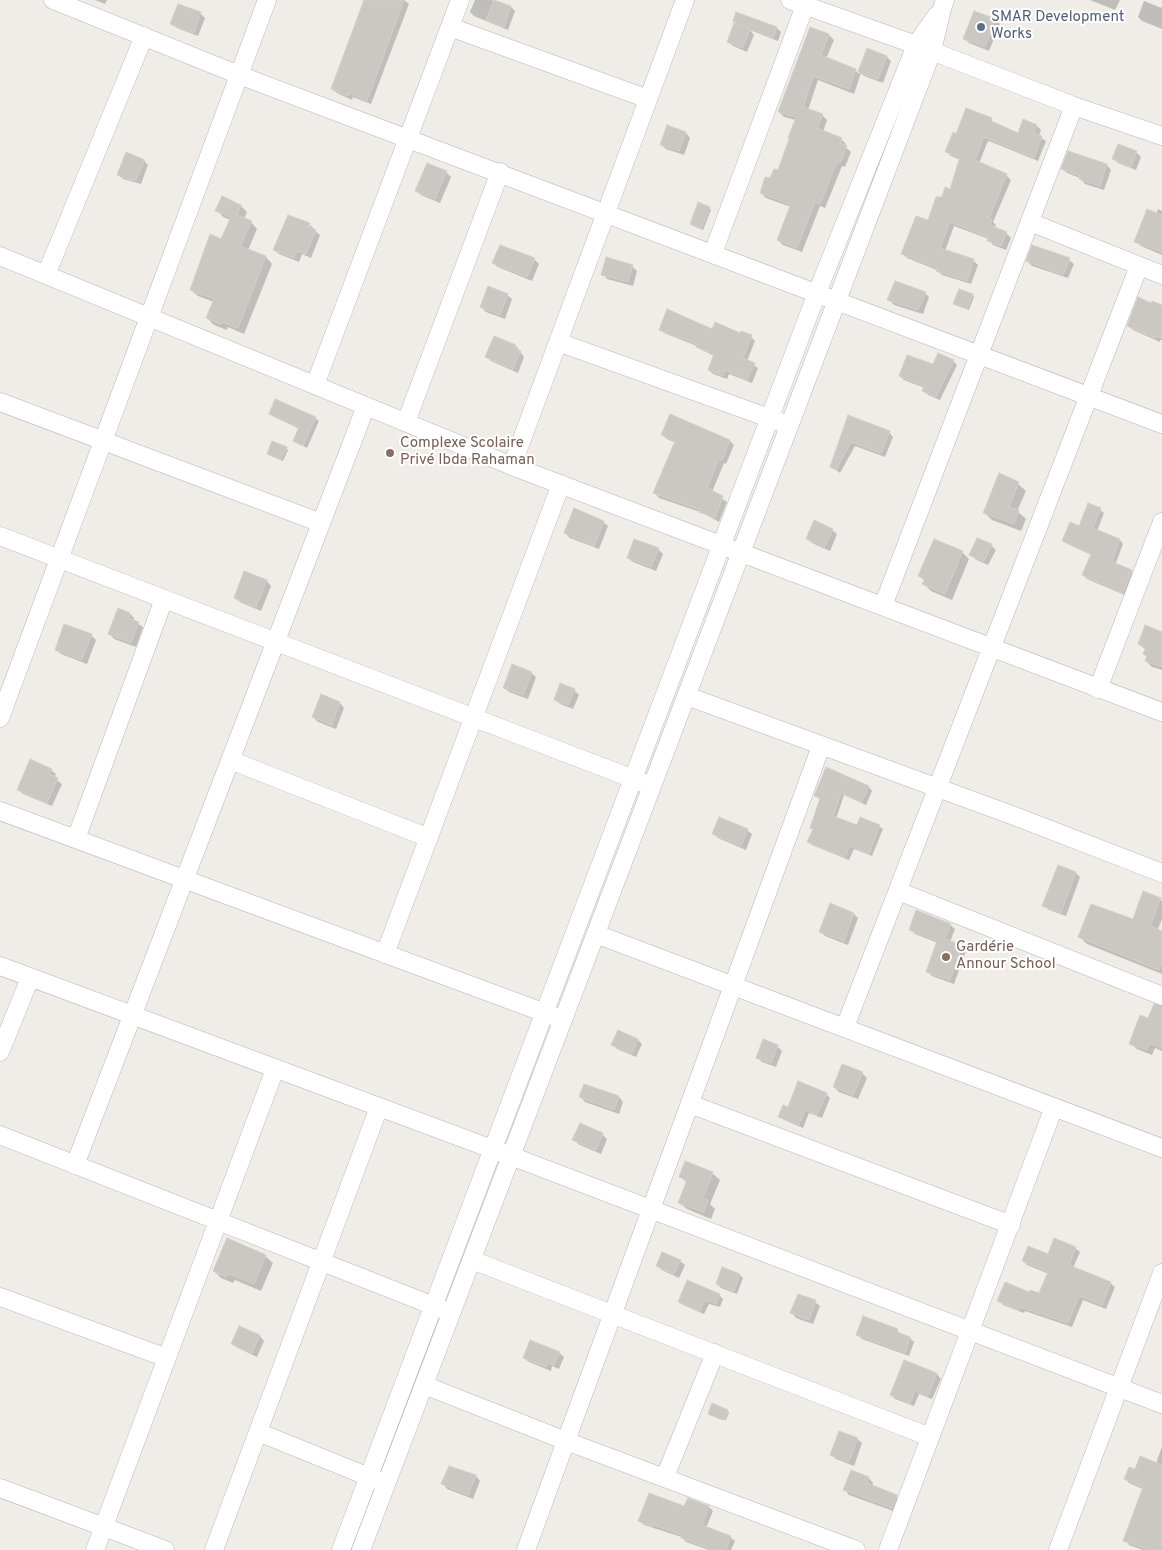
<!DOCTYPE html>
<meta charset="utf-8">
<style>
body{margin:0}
canvas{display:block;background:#f0ede8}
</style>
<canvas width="1162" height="1550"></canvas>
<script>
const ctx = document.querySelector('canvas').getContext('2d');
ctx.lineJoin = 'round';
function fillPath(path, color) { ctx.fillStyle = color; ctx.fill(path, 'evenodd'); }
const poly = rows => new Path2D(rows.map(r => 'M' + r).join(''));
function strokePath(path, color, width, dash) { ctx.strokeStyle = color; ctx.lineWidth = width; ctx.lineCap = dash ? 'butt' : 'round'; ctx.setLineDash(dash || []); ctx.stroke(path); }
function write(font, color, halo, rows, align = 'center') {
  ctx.font = font + ' Overpass,sans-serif'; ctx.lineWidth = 4; ctx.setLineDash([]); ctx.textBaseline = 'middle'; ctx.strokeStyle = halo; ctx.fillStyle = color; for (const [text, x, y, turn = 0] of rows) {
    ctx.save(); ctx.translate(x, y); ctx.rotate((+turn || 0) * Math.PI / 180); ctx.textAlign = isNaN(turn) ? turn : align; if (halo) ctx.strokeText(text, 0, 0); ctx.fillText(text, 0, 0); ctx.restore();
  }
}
fillPath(poly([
 [95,0,107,0,105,4],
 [366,0,404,0,409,4,371,104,353,97,352,100,337,93,332,89],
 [475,0,491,0,511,7,515,11,508,30,474,16,470,12],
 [1090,0,1120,0,1115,10],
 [1144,1,1162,8,1162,29,1142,21,1138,17],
 [179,5,201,14,205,18,198,36,177,28,172,24],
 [995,20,1000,24,989,51,969,43,965,39],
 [734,21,777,28,781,32,778,41,750,30,754,35,747,52,733,46,728,42,736,22],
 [829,35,834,40,826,59,855,70,859,74,868,50,887,57,891,61,883,83,864,76,861,73,854,94,818,80,808,110,822,115,827,120,823,132,841,139,846,144,845,147,851,152,845,167,842,166,825,208,820,206,802,252,783,245,778,240,791,207,766,198,761,193,770,180,779,172,796,120,784,117,779,112],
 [991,120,996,124,1018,134,1037,126,1041,130,1039,136,1046,141,1038,161,989,141,987,143,979,164,1006,175,1011,180,993,222,996,225,994,228,1006,233,1011,238,1006,250,993,245,989,239,954,226,945,251,973,260,978,265,971,284,942,275,937,270,907,258,903,254,928,222,942,199,951,190,961,160,951,156,947,152,957,135],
 [668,127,686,133,690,138,684,155,666,149,661,144],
 [1119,146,1137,153,1141,157,1136,170,1118,163,1114,159],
 [144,161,148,165,141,184,123,179,118,174],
 [1107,165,1111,170,1104,190,1085,184,1080,178,1067,173,1063,169],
 [446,172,451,177,440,203,421,195,416,191],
 [241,206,247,212,244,219,251,222,257,229,248,250,266,257,272,264,244,334,228,327,227,330,214,325,207,318,214,302,198,296,191,290,221,240,231,220,223,217,217,210],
 [709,208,711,210,703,230,693,226],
 [1158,209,1162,211,1162,255,1141,246,1135,241,1156,214],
 [288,216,309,224,305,233,307,233,310,225,314,229,313,230,320,235,311,258,302,254,299,262,279,254,274,250],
 [534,259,539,264,532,281,498,267,493,263],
 [1069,260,1074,264,1068,278,1032,266,1027,261],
 [632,266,637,271,633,286,607,279,603,274],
 [925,293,929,297,923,314,894,305,889,300],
 [507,295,512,299,505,319,486,312,481,307],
 [972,295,974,297,969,310,957,305],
 [1162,307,1162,340,1160,340,1160,342,1133,330,1129,326],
 [660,329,713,331,751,337,755,341,747,361,758,368,752,383,729,374,727,379,713,374,709,370,714,356,702,350,697,346,664,333],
 [495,337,516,346,524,357,518,373,491,361,486,356],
 [953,361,957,365,940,400,928,395,924,391,925,388,904,380,900,376],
 [270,414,315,418,319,421,307,448,294,441,300,429,274,417],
 [849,417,889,432,893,437,885,457,855,446,840,473,831,466],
 [663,435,730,441,734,445,726,464,724,463,712,492,727,502,719,522,703,513,659,498,655,493,676,443,667,439],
 [286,448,288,450,283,461,270,455],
 [1018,484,1026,491,1017,511,1026,519,1021,531,992,520,985,513],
 [1100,510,1104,513,1097,531,1120,540,1123,544,1115,565,1131,571,1135,575,1127,596,1087,579,1083,575,1091,555,1068,544,1064,540],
 [603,522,608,526,599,549,570,538,565,533],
 [832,530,837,534,830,551,812,543,807,538],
 [991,545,996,550,988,565,975,559,971,554],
 [658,549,663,554,656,571,633,562,628,558],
 [962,552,969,559,952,600,931,591,924,584,925,581,919,576],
 [245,573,267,581,271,586,261,611,240,602,235,598],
 [130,614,134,618,133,621,143,627,136,647,114,639,110,634],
 [65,626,92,636,96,640,87,664,61,654,56,650],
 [1162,633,1162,670,1152,667,1146,661,1148,658,1144,654,1146,650,1139,644],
 [531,673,536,677,528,699,509,692,504,687],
 [574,690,579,695,573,709,560,704,555,699],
 [322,696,340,703,344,708,336,729,318,722,313,717],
 [826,769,869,787,872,791,866,805,844,795,836,819,858,827,879,826,883,829,872,856,854,849,849,860,812,845,808,841,813,830,811,828,821,800,816,796],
 [51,770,56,774,54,778,62,784,52,806,23,794,18,789],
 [747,830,752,834,746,850,718,838,714,834],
 [1076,873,1080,877,1066,916,1049,910,1044,905],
 [1160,899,1162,901,1162,919,1157,931,1162,932,1162,974,1087,944,1080,937,1133,921],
 [854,914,858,918,848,945,825,936,821,932],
 [950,925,955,929,950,942,961,946,966,951,954,984,932,976,928,972,938,943,915,934,910,929],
 [1162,1006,1162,1051,1155,1048,1152,1055,1137,1049,1131,1044],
 [638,1040,642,1044,636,1057,617,1049,613,1044],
 [777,1046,782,1051,776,1067,762,1062,757,1057],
 [862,1073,867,1078,858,1099,839,1092,834,1087],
 [585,1086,619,1097,623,1102,619,1114,585,1102,581,1097],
 [826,1094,830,1098,822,1118,809,1113,803,1128,784,1120,780,1116,789,1109],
 [602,1134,607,1139,601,1154,578,1144,574,1139],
 [712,1173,720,1180,710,1204,715,1209,711,1219,687,1209,679,1202,687,1183,680,1176],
 [1075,1248,1080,1252,1073,1268,1110,1283,1115,1287,1106,1309,1083,1300,1072,1327,1025,1311,1024,1313,1003,1305,999,1300,1030,1294,1040,1295,1049,1274,1027,1265,1023,1261,1049,1256],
 [265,1256,273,1263,261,1291,235,1280,233,1283,221,1278,214,1271],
 [680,1261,685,1265,679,1278,662,1270,657,1266],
 [723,1268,740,1275,743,1278,737,1294,721,1288,717,1284],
 [719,1295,723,1299,720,1307,709,1304,704,1314,683,1305,679,1301],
 [815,1302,820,1306,813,1324,796,1318,792,1313],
 [240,1328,260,1336,264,1341,257,1357,238,1348,233,1344],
 [897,1330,901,1335,910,1338,914,1342,909,1356,862,1339,858,1335],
 [559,1353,564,1357,559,1369,552,1366,551,1371,529,1362,524,1358],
 [904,1361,937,1374,941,1379,932,1399,919,1394,914,1406,895,1399,891,1395],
 [728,1411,729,1413,726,1420,723,1420,709,1414],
 [857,1439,862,1443,854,1466,836,1459,831,1455],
 [1162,1446,1162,1550,1143,1550,1129,1545,1125,1540,1143,1489,1129,1483,1125,1479,1136,1471,1156,1464],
 [852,1471,869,1478,873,1483,872,1486,896,1496,901,1501,896,1512,849,1495,845,1490],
 [476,1476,480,1481,473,1499,447,1489,443,1484],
 [688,1500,709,1507,713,1511,706,1528,730,1537,735,1541,731,1550,709,1550,686,1542,682,1537,644,1525,640,1521,685,1508]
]), '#0003');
const building = poly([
 [364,0,404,0,367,101,349,93,348,96,331,89,364,0],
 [494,0,511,6,504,27,486,20,494,0],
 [178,4,201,12,194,33,170,24,178,4],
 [974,11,996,19,985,47,963,39,974,11],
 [736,12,777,27,773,38,733,21,736,12],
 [734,23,750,29,743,48,727,42,734,23],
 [810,27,829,34,821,55,856,69,849,89,813,76,803,107,823,114,817,128,842,138,840,143,847,146,840,163,837,162,820,204,815,202,797,248,777,240,790,206,788,205,789,204,760,193,765,177,770,178,774,169,778,170,789,139,788,138,796,117,778,112,810,27],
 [867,48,887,56,878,79,858,72,867,48],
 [966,108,992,118,991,121,1018,133,1023,119,1037,125,1034,133,1042,136,1034,158,984,137,983,139,975,160,1007,174,989,218,992,220,990,225,1007,232,1001,246,987,241,988,237,950,222,940,248,974,259,967,281,936,271,937,268,901,254,916,216,928,220,936,197,942,197,945,187,950,189,960,157,945,152,953,132,956,134,966,108],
 [667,125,686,132,679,151,660,145,667,125],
 [1118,144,1137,151,1131,167,1112,159,1118,144],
 [1068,151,1107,164,1100,186,1079,179,1080,176,1061,169,1068,151],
 [126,152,145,160,136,180,131,180,117,175,126,152],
 [427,163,447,171,435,199,415,191,427,163],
 [222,196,241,205,237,215,252,221,240,246,266,256,238,328,222,322,221,324,206,318,214,299,190,290,210,234,221,239,231,217,215,211,222,196],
 [698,202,710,207,701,229,690,224,698,202],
 [1147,209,1162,215,1162,252,1134,242,1147,209],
 [288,215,310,223,308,227,316,230,306,254,297,251,294,258,273,250,288,215],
 [500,245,535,258,527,277,492,263,500,245],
 [1032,245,1070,258,1063,275,1026,261,1032,245],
 [606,257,633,265,628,282,601,275,606,257],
 [895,281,926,292,918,310,887,300,895,281],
 [488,286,508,294,500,315,480,307,488,286],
 [959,289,973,294,967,309,953,304,959,289],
 [1138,297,1151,303,1152,301,1162,305,1162,338,1156,336,1155,338,1127,326,1138,297],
 [667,309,712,329,715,322,740,333,741,331,752,335,743,358,755,363,747,380,725,370,723,376,708,370,714,354,696,347,697,344,659,330,667,309],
 [494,336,516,345,515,349,521,351,513,369,485,357,494,336],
 [938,353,954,360,936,397,922,391,924,386,899,376,907,355,933,364,938,353],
 [275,399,316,417,303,446,293,441,299,427,269,414,275,399],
 [670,414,730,440,722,460,719,459,707,488,723,496,715,518,699,512,700,510,653,493,675,441,661,435,670,414],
 [848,415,890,431,881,453,851,442,836,470,830,467,848,415],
 [272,441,287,447,281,460,267,454,272,441],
 [999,473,1019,482,1009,507,1019,510,1014,524,983,513,999,473],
 [1088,503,1101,508,1093,528,1120,539,1112,562,1132,570,1123,593,1082,575,1091,554,1062,541,1070,522,1079,526,1088,503],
 [574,508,604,521,594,546,564,533,574,508],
 [814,520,833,529,825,547,806,539,814,520],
 [977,538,992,544,984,561,969,555,977,538],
 [634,539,659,548,651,567,627,558,634,539],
 [934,539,963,551,945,594,922,584,925,579,918,576,934,539],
 [244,571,267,580,256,607,234,598,244,571],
 [118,608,130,613,128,618,139,622,131,643,108,634,118,608],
 [64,624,92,634,82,660,55,650,64,624],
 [1145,625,1162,632,1162,667,1145,661,1147,656,1143,654,1146,647,1138,644,1145,625],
 [512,664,532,672,523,695,503,688,512,664],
 [560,683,575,689,568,705,554,700,560,683],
 [321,694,340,702,332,725,312,717,321,694],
 [30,759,52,769,49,774,58,778,47,803,17,790,30,759],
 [826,767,869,786,862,802,841,793,833,816,857,825,860,817,880,825,869,854,850,846,845,857,807,842,813,829,810,828,820,798,814,796,826,767],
 [719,817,748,829,741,846,712,834,719,817],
 [1058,865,1076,872,1061,913,1042,906,1058,865],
 [1143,891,1161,898,1150,926,1162,931,1162,962,1159,970,1078,937,1091,904,1133,919,1143,891],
 [830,903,854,913,844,941,819,932,830,903],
 [916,910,951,924,945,939,962,945,950,980,926,972,937,941,909,930,916,910],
 [1154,1004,1162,1006,1162,1048,1149,1043,1147,1050,1129,1044,1140,1015,1148,1018,1154,1004],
 [618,1030,638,1039,632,1054,611,1045,618,1030],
 [763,1039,778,1045,771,1063,756,1058,763,1039],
 [842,1064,863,1072,853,1095,833,1087,842,1064],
 [798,1081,827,1093,817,1115,805,1110,799,1125,778,1117,783,1105,788,1107,798,1081],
 [584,1084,619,1096,614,1110,579,1097,584,1084],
 [580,1123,603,1133,596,1150,572,1140,580,1123],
 [685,1161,713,1172,703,1198,708,1200,704,1212,678,1203,687,1180,679,1177,685,1161],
 [227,1238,266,1255,254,1284,227,1273,226,1277,213,1271,227,1238],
 [1054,1238,1076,1247,1069,1265,1111,1282,1102,1305,1079,1296,1068,1323,1020,1307,1019,1310,997,1301,1005,1282,1029,1292,1030,1290,1039,1293,1048,1272,1022,1261,1028,1246,1048,1254,1054,1238],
 [662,1252,681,1260,674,1274,656,1266,662,1252],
 [722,1267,740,1274,734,1291,716,1284,722,1267],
 [687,1280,720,1294,716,1304,705,1300,700,1311,678,1302,687,1280],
 [798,1294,816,1300,809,1320,790,1313,798,1294],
 [863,1316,898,1329,897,1332,910,1337,905,1353,856,1335,863,1316],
 [239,1326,260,1335,252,1353,231,1344,239,1326],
 [530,1340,560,1352,554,1365,548,1363,546,1367,523,1358,530,1340],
 [904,1360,937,1373,928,1396,915,1391,910,1403,890,1395,904,1360],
 [712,1403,728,1410,725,1419,720,1419,708,1414,712,1403],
 [839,1431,858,1438,849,1462,830,1455,839,1431],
 [1140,1456,1162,1465,1162,1544,1160,1550,1150,1550,1123,1541,1143,1487,1124,1479,1129,1467,1135,1469,1140,1456],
 [449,1466,476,1475,468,1495,441,1484,449,1466],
 [851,1470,869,1477,867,1483,897,1495,892,1508,843,1490,851,1470],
 [649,1493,684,1506,688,1498,709,1506,702,1525,731,1536,726,1550,713,1550,681,1538,682,1535,654,1525,653,1527,638,1521,649,1493]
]);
fillPath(building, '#cbc8c4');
strokePath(building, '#d4cfc7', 1);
const minor = poly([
 [53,0,239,75,1162,424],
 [790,0,916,45,1074,106,1162,136],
 [450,27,648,99],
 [1030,222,1162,275],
 [713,253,807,0],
 [0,256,512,466,1162,712],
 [46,275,144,36],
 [558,342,780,422],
 [315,385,460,0],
 [0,402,321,523],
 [406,422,500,172],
 [512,466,685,0],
 [0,536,644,783],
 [883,606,1074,106],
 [1098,689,1162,522],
 [687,696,1017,817,1162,873],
 [0,718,267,0],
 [230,760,429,838],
 [0,811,556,1017],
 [76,839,164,599],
 [898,891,1162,996],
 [596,934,1162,1148],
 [385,954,561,484],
 [0,966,511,1156,1162,1404],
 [845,1027,1139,266],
 [0,1052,30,978],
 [690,1104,1011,1225],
 [0,1135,444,1310],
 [75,1165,366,406],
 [472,1260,930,1437],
 [0,1297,167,1358],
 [424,1385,566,1441,856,1550],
 [258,1432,379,1481],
 [665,1477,715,1353],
 [0,1488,165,1550],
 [95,1550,275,1069],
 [214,1550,379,1107],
 [341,1550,817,293,916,45,937,15],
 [361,1550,932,51,942,9,945,0],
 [526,1550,821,746],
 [888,1550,1054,1107],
 [1058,1550,1162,1273]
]);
strokePath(minor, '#b5b8bb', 19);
strokePath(minor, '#fff', 18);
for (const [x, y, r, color] of [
 [981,27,5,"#5c6f8a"],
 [390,453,5,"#8d6e63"],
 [946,957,5,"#8d6e63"]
]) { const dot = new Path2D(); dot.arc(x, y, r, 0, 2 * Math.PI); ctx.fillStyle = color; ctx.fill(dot); strokePath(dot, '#fff', 2); }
write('15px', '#4e5e75', '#fff', [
 ["SMAR Development",991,18],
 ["Works",991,35]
], 'left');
write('15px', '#785e54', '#fff', [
 ["Complexe Scolaire",400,444],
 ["Privé Ibda Rahaman",400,461],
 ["Gardérie",956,948],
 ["Annour School",956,965]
], 'left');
</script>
